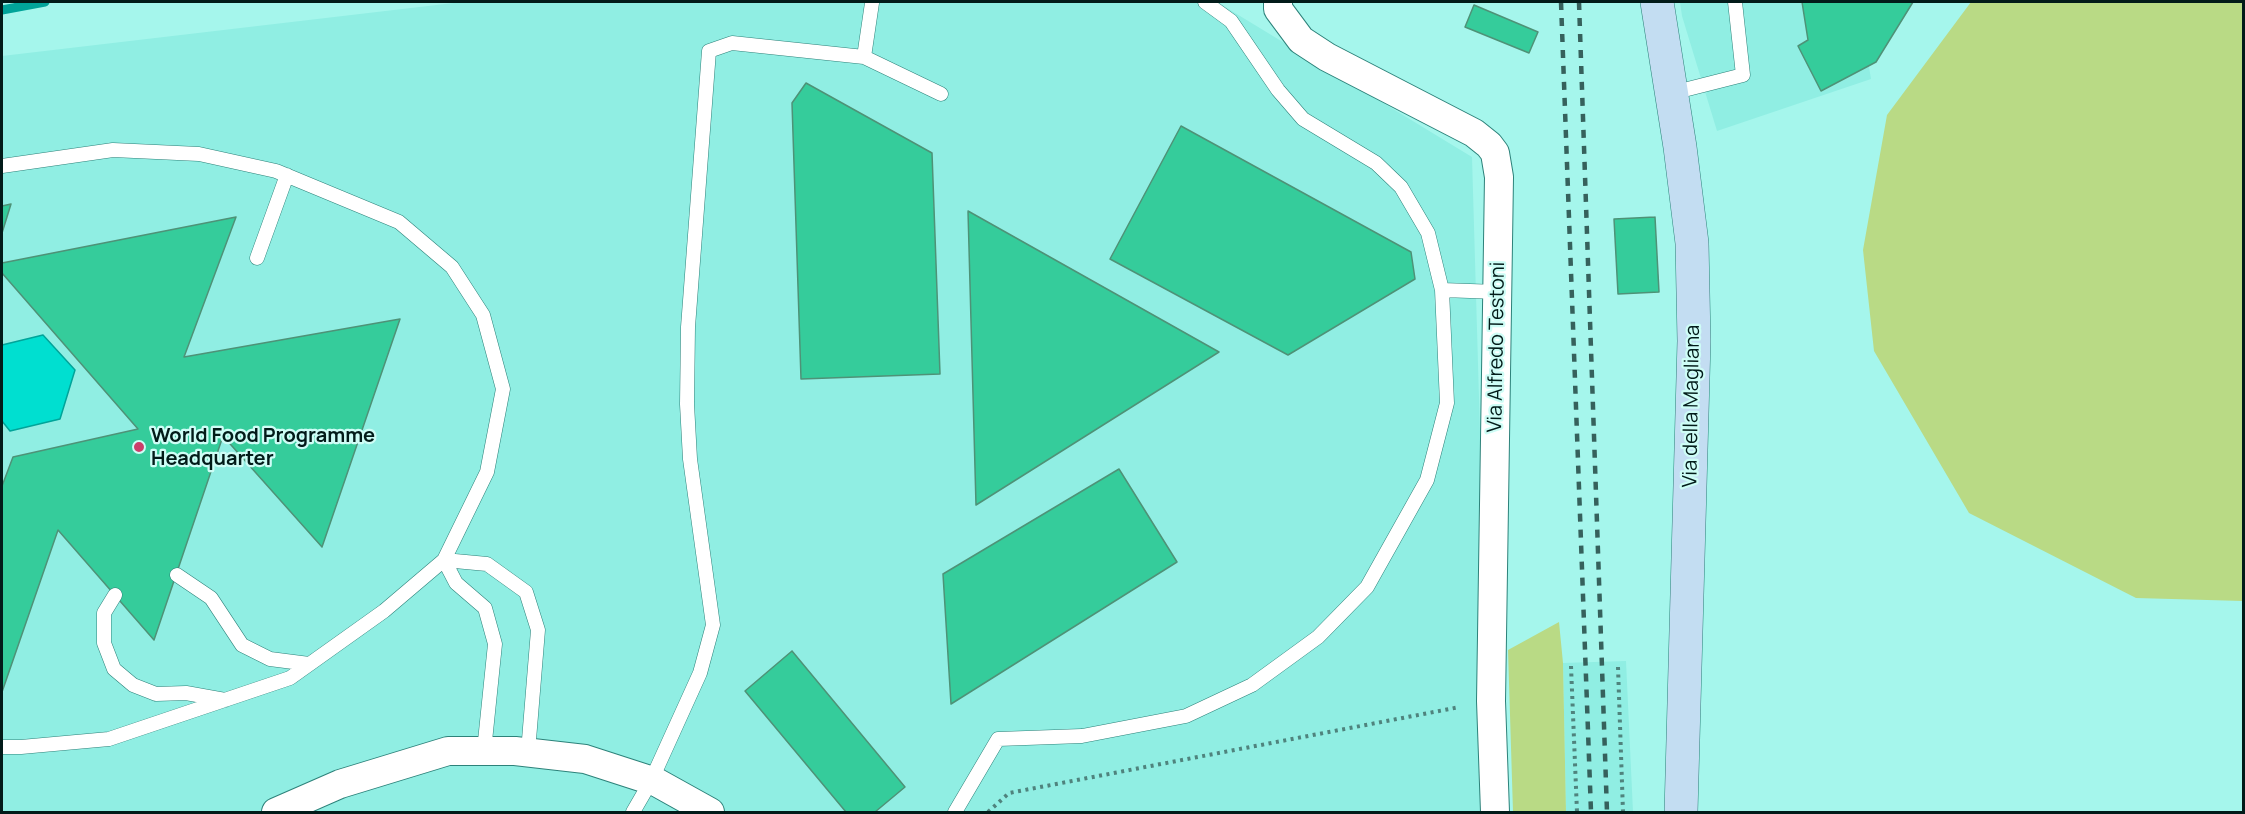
<!DOCTYPE html>
<style>
body{margin:0}
#map{position:relative;width:2245px;height:814px;overflow:hidden;background:#a5f6ec;font-family:Manrope,sans-serif}
canvas{display:block}
.frame{position:absolute;inset:0;border:3px solid #021b19;pointer-events:none}
</style>
<div id="map">
<canvas width="2245" height="814"></canvas>
<div class="frame"></div>
</div>
<script>
const ctx = document.querySelector('canvas').getContext('2d');
ctx.lineJoin = 'round';
function fillPath(path, color) { ctx.fillStyle = color; ctx.fill(path, 'evenodd'); }
const poly = rows => new Path2D(rows.map(r => 'M' + r).join(''));
function strokePath(path, color, width, dash) { ctx.strokeStyle = color; ctx.lineWidth = width; ctx.lineCap = dash ? 'butt' : 'round'; ctx.setLineDash(dash || []); ctx.stroke(path); }
function write(font, color, halo, rows, align = 'center') {
  ctx.font = font + ' Manrope,sans-serif'; ctx.lineWidth = 4.5; ctx.setLineDash([]); ctx.textBaseline = 'middle'; ctx.strokeStyle = halo; ctx.fillStyle = color; for (const [text, x, y, turn = 0] of rows) {
    ctx.save(); ctx.translate(x, y); ctx.rotate((+turn || 0) * Math.PI / 180); ctx.textAlign = isNaN(turn) ? turn : align; if (halo) ctx.strokeText(text, 0, 0); ctx.fillText(text, 0, 0); ctx.restore();
  }
}
fillPath(poly([
 [462,2,1217,2,1472,157,1491,812,2,812,2,56],
 [1680,2,1858,2,1871,79,1717,131,1682,16],
 [1626,661,1633,812,1566,812,1563,663]
]), '#90eee3');
fillPath(poly([
 [1971,2,2243,2,2243,601,2136,598,1969,513,1874,351,1863,250,1887,115],
 [1559,622,1563,663,1566,812,1513,812,1508,650]
]), '#b9da85');
const water = poly([
 [43,335,75,370,60,419,10,431,2,421,2,345,43,335]
]);
fillPath(water, '#00dfd0');
strokePath(water, '#01a499', 1.5);
strokePath(poly([
 [2,10,45,2]
]), '#01a499', 9);
const building = poly([
 [1802,2,1913,2,1876,62,1821,91,1798,46,1808,40,1802,2],
 [1474,5,1538,32,1529,53,1465,27,1474,5],
 [806,83,932,153,940,374,801,379,792,103,806,83],
 [1181,126,1411,252,1415,279,1288,355,1110,259,1181,126],
 [11,204,2,233,2,206,11,204],
 [968,211,1219,352,976,505,968,211],
 [236,217,184,357,400,319,322,547,223,436,154,640,58,530,2,692,2,486,13,457,138,429,2,273,2,263,236,217],
 [1655,217,1659,292,1618,294,1614,219,1655,217],
 [1119,469,1177,562,951,704,943,574,1119,469],
 [792,651,905,787,875,812,846,812,745,691,792,651]
]);
fillPath(building, '#35cc9b');
strokePath(building, '#4e9277', 1.5);
const lane = poly([
 [1205,2,1231,21,1278,90,1303,119,1376,163,1401,187,1428,233,1442,290,1498,292],
 [864,57,872,3],
 [1672,93,1743,75,1735,2],
 [2,166,113,150,199,154,276,171,399,222,452,267,483,315,503,389,487,472,444,560,487,564,526,592,538,630,528,752],
 [257,258,287,175],
 [177,575,211,598,242,645,270,659,309,664],
 [115,595,104,613,104,643,114,669,133,685,156,694,186,693,225,700],
 [2,747,21,747,109,739,290,678,384,611,444,560,456,583,485,608,495,644,484,751],
 [633,812,651,781,700,673,713,625,690,459,687,404,688,327,709,51,732,43,864,57,941,94],
 [955,812,998,739,1082,736,1186,716,1252,685,1318,637,1367,587,1427,480,1447,403,1442,290]
]);
const street = poly([
 [1278,2,1278,9,1301,40,1327,57,1474,133,1489,145,1495,153,1499,177,1491,701,1495,812],
 [276,812,340,784,448,751,515,751,585,759,656,782,710,812]
]);
const secondary = poly([
 [1657,2,1680,147,1692,243,1694,341,1681,812]
]);
strokePath(lane, '#2d827a', 15);
strokePath(street, '#2d827a', 30);
strokePath(secondary, '#2d827a', 34);
strokePath(poly([
 [1571,666,1577,812],
 [1618,667,1623,812],
 [988,812,1009,793,1460,707]
]), '#4f837d', 4, [3, 4.5]);
strokePath(lane, '#fff', 14);
strokePath(street, '#fff', 28);
strokePath(secondary, '#c3ddf2', 33);
strokePath(poly([
 [1561,2,1591,812],
 [1579,2,1607,812]
]), '#36615c', 4.5, [8, 8]);
for (const [x, y, r, color] of [
 [139,447,6,"#cc3e6a"]
]) { const dot = new Path2D(); dot.arc(x, y, r, 0, 2 * Math.PI); ctx.fillStyle = color; ctx.fill(dot); strokePath(dot, '#cefdf6', 2); }
write('20px', '#021b19', '#cefdf6', [
 ["Via Alfredo Testoni",1497,347,-89],
 ["Via della Magliana",1692,406,-89]
]);
write('bold 20px', '#021b19', '#cefdf6', [
 ["World Food Programme",151,436],
 ["Headquarter",151,459]
], 'left');
</script>
